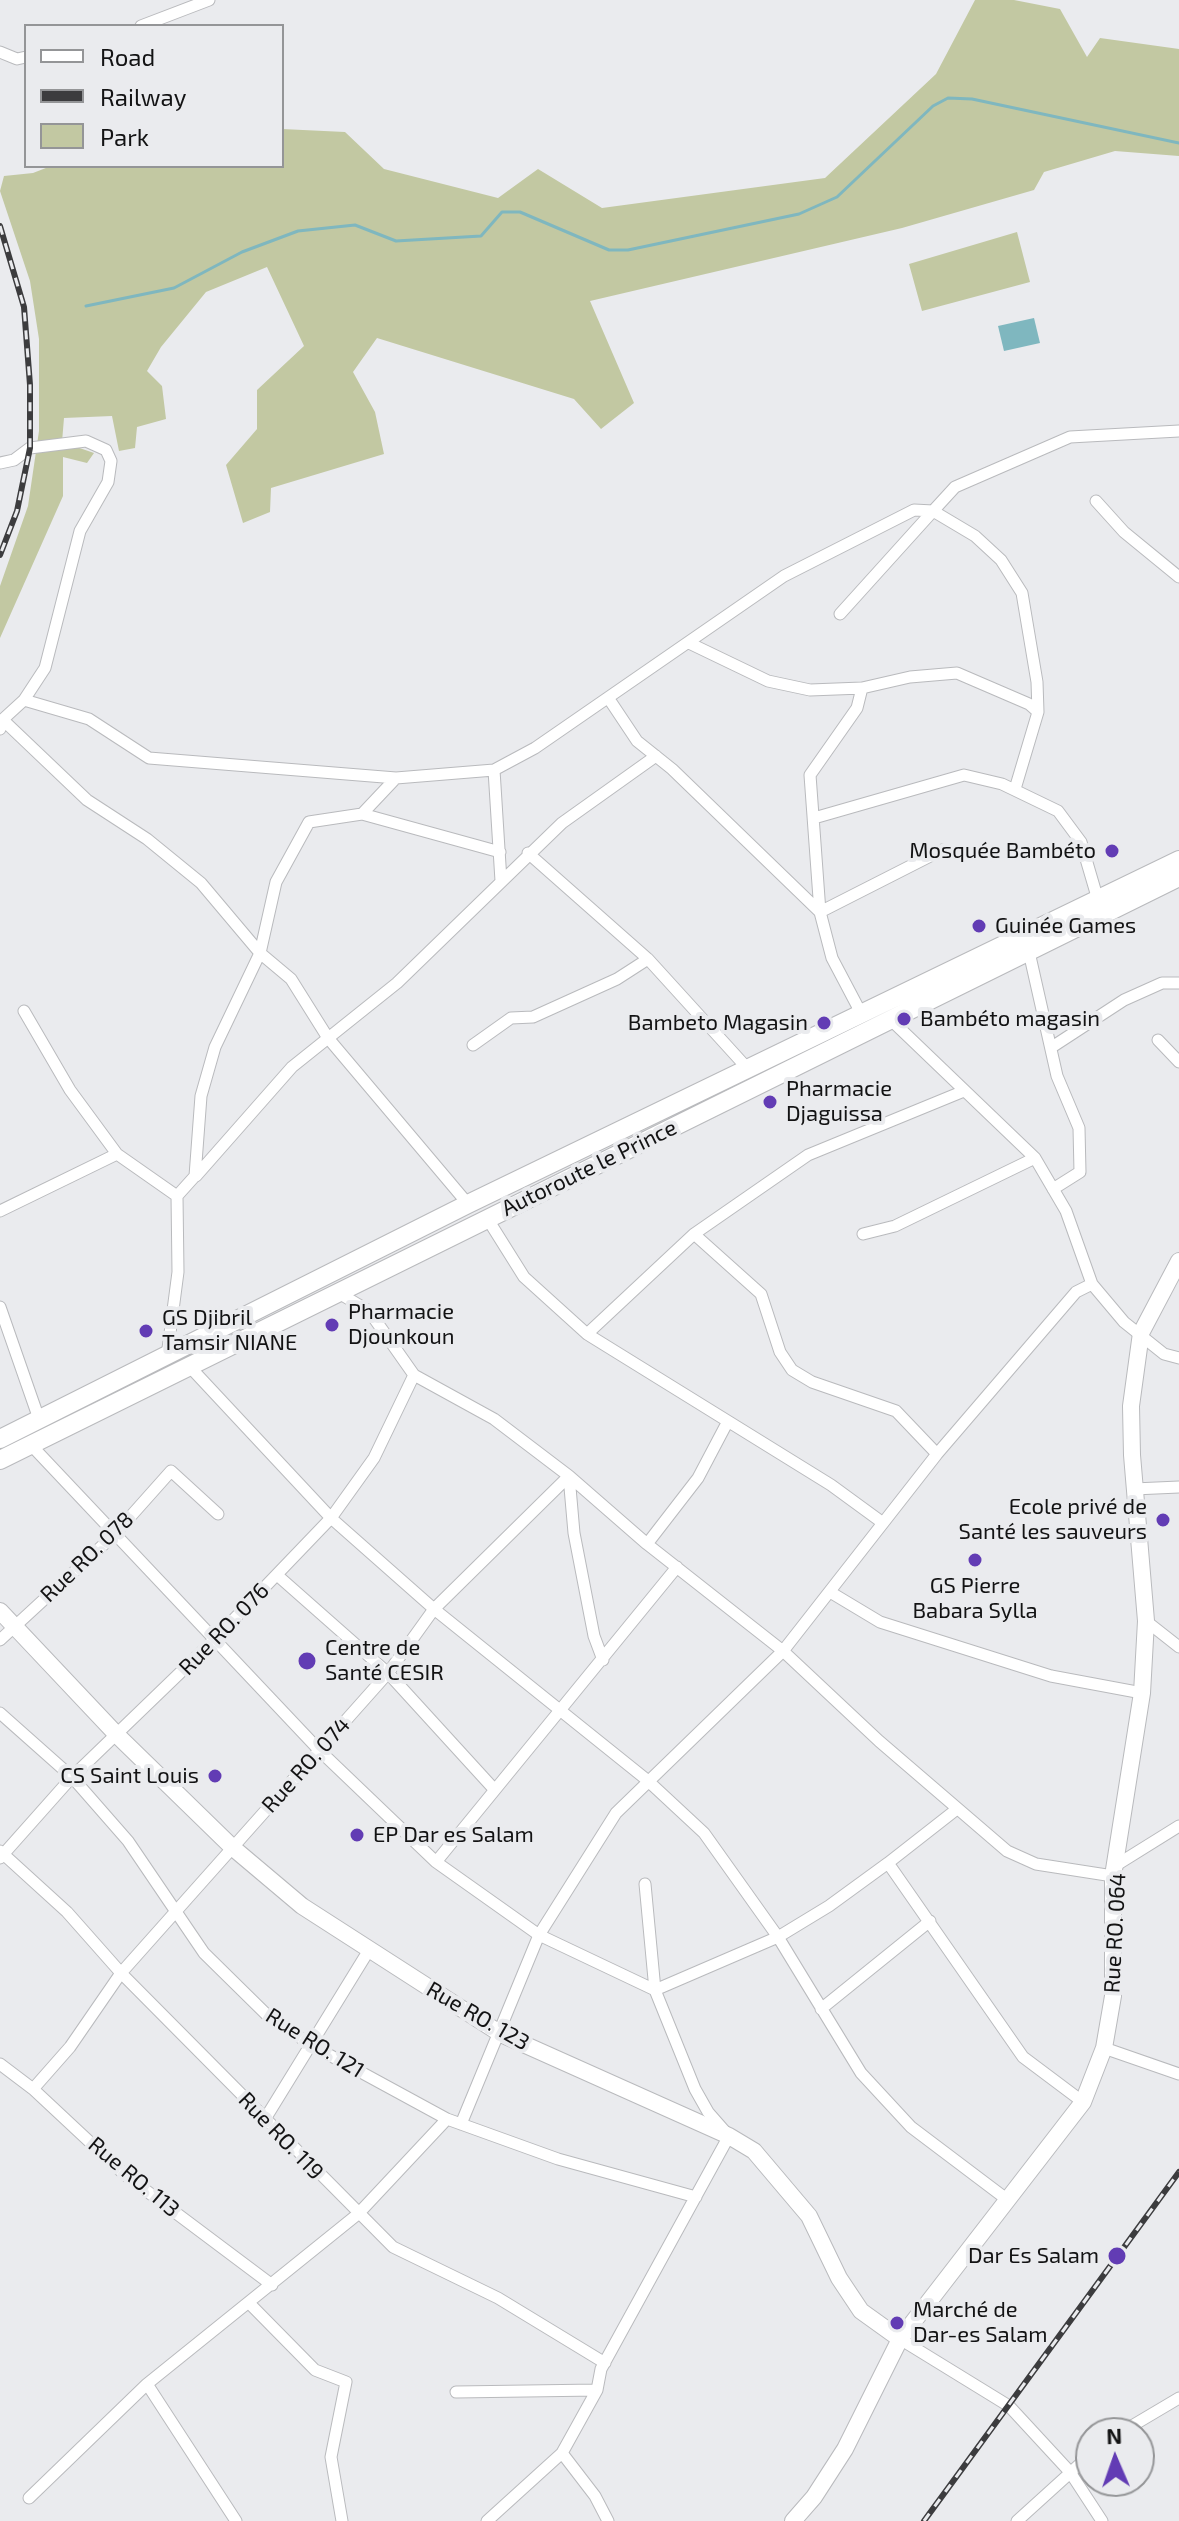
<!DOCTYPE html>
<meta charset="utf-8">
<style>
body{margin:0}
#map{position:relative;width:1179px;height:2521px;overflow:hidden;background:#eaebee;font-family:"Exo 2",sans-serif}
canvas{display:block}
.legend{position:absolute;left:24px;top:24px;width:260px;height:144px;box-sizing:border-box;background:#eaebee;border:2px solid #949597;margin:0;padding:10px 14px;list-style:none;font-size:24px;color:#131314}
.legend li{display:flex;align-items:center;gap:16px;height:40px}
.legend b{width:40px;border:2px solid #949597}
.north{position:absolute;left:1075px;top:2417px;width:80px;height:80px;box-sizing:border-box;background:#eaebee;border:2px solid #949597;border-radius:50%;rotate:358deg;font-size:22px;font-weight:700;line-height:32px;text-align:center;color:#131314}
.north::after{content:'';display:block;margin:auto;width:28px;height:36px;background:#623cb4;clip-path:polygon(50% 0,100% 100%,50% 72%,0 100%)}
</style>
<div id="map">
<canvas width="1179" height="2521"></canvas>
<ul class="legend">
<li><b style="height:10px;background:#fff"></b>Road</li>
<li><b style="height:10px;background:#3c3c3e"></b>Railway</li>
<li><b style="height:22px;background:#c2c8a2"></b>Park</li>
</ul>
<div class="north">N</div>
</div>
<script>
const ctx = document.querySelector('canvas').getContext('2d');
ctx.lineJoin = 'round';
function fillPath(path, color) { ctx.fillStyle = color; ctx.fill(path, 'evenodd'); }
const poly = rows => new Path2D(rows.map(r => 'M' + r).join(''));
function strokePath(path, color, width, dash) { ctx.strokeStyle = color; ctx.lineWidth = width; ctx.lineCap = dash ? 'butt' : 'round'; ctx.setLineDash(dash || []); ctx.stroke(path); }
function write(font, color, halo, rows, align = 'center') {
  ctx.font = font + ' "Exo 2",sans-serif'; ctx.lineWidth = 8; ctx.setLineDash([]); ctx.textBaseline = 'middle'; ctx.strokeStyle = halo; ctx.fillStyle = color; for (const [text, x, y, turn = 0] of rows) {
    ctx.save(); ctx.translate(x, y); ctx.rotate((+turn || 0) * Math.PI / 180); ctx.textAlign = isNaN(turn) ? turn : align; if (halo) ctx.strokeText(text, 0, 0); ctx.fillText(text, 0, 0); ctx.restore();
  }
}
fillPath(poly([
 [975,0,1014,0,1060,9,1087,57,1100,38,1179,49,1179,156,1115,151,1044,172,1034,190,902,228,590,301,634,403,601,429,574,399,377,338,353,372,375,412,384,454,271,488,270,512,243,523,226,465,257,429,257,390,304,346,267,267,206,292,161,347,147,371,162,386,166,419,137,427,135,448,119,451,112,416,64,418,62,442,94,453,87,463,63,457,63,496,0,638,0,586,28,506,39,431,39,339,30,281,0,191,4,176,33,173,51,166,282,166,282,129,345,132,384,169,498,198,538,169,602,208,825,178,936,74],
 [1017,232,1030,282,922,311,909,264]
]), '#c2c8a2');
fillPath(poly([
 [1034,318,1040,343,1004,351,998,326]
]), '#7fb7bf');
strokePath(poly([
 [86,306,174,288,242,252,298,231,355,225,396,241,481,236,502,212,520,212,609,250,628,250,799,214,837,197,933,106,948,98,972,99,1179,143]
]), '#7fb7bf', 3);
const street = poly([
 [141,26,209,0],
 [0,52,17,59,26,57],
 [0,463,14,460,30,448,86,441,106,450,111,461,108,482,80,531,45,668,24,700,0,722],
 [1096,501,1124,532,1179,577],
 [840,614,933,511,975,536,1001,560,1022,593,1037,682,1038,712,1015,789],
 [689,643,768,681,810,690,862,688,857,708,810,775,820,912,832,958,861,1013],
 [862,688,910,677,957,673,1029,704,1038,712],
 [609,699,637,741,672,769,820,912,942,850],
 [24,700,89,719,149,758,396,778],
 [0,729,3,720,87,800,147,839,201,883,260,953,291,979,328,1038,468,1204],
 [494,770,501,881],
 [362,814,396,778,494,770,535,748,784,576,914,510,933,511,955,487,1070,437,1179,431],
 [814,818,964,775,1002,784,1058,811,1081,842,1098,900],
 [528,853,648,959,748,1069],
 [1029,952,1057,1076,1079,1128,1080,1172,1053,1189],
 [24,1011,70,1090,117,1154,177,1196],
 [890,1019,1035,1158,1066,1211,1092,1284,1124,1322,1164,1354,1179,1358],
 [1158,1040,1179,1062],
 [473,1045,511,1018,533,1017,617,979,648,959],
 [1052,1047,1124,1000,1162,983,1179,983],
 [196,1176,292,1067,397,983,562,823,656,756],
 [0,1211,117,1154],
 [487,1218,524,1277,587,1334,831,1485,883,1523],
 [694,1234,761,1294,780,1352,792,1370,812,1382,896,1411,937,1454],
 [863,1234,895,1226,1035,1158],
 [337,1292,369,1311,414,1375,494,1419,569,1476,647,1544,783,1651,879,1741,1007,1851,1036,1864,1113,1876],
 [0,1307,39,1419],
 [587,1334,694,1234,808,1155,964,1091],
 [167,1356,178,1272,177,1196,195,1176,201,1096,215,1047,260,953,276,882,309,822,362,814,500,852],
 [190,1367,331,1518,434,1609,647,1780,704,1833,778,1937,861,2073,911,2127,1009,2201],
 [31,1445,320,1751,436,1862,539,1935,655,1990,778,1937,829,1906,888,1863],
 [569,1476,574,1533,594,1636,603,1660],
 [1134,1489,1179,1487],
 [647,1544,698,1478,727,1423],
 [277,1575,388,1673,493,1788],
 [830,1592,880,1622,1051,1676,1142,1693],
 [1146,1621,1179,1647],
 [0,1640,114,1535,171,1471,218,1514],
 [0,1713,72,1777,128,1841,204,1953,267,2015,311,2045,447,2119,558,2159,696,2197],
 [957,1809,888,1863,1023,2057,1083,2102],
 [0,1851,67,1912,121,1973,393,2247,498,2298,605,2363],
 [0,1858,72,1777,213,1641,331,1518,374,1458,414,1375],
 [436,1862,677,1567],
 [1118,1864,1179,1826],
 [821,2009,930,1921],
 [1104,2048,1179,2074],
 [0,2064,33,2089,124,2174,272,2285],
 [33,2089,70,2047,121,1973,388,1673,434,1609,569,1476],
 [265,2119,369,1950],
 [461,2124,539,1935,616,1813,783,1651,937,1454,1076,1292,1092,1284],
 [250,2304,315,2370,346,2382,331,2457,342,2521],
 [900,2339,1009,2406,1070,2472,1102,2521],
 [147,2384,236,2521],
 [456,2392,597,2390],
 [1120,2433,1179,2398],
 [562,2453,595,2496,608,2521],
 [29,2498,147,2384,358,2214,447,2119],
 [487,2521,562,2453,597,2390,601,2369,729,2136,708,2112,695,2089,655,1990,645,1884],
 [1017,2521,1091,2454]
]);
const secondary = poly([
 [0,1611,118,1736,232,1847,302,1906,501,2034,729,2136,754,2151,809,2216,839,2278,861,2311,900,2339],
 [793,2521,814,2497,845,2449,900,2339,1083,2102,1104,2048,1113,1996,1113,1876,1142,1693,1146,1621,1132,1455,1131,1406,1141,1333,1179,1261]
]);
const primary = poly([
 [0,1439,468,1204,1179,860],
 [0,1460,1179,877]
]);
strokePath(street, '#b9babd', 13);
strokePath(secondary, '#b9babd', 18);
strokePath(primary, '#b9babd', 20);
strokePath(street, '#fff', 11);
strokePath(secondary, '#fff', 16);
strokePath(primary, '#fff', 18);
const rail = poly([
 [0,226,24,307,30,385,30,448,17,511,0,555],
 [924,2521,1179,2172]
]);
strokePath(rail, '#3c3c3e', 6);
strokePath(rail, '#eaebee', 3, [9]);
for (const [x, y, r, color] of [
 [1112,851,8,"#623cb4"],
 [979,926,8,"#623cb4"],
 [904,1019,8,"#623cb4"],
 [824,1023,8,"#623cb4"],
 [770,1102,8,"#623cb4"],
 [332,1325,8,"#623cb4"],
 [146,1331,8,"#623cb4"],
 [1163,1520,8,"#623cb4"],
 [975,1560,8,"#623cb4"],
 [307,1661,10,"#623cb4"],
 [215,1776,8,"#623cb4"],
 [357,1835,8,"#623cb4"],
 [1117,2256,10,"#623cb4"],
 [897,2323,8,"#623cb4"]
]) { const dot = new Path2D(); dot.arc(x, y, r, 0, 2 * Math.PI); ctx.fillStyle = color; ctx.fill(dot); strokePath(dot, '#eaebee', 3); }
write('22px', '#131314', '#eaebee', [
 ["Mosquée Bambéto",1096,851,"right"],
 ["Guinée Games",995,926],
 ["Bambéto magasin",920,1019],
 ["Bambeto Magasin",808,1023,"right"],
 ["Pharmacie",786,1089],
 ["Djaguissa",786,1114],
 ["Pharmacie",348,1312],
 ["Djounkoun",348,1337],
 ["GS Djibril",162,1318],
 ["Tamsir NIANE",162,1343],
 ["Ecole privé de",1147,1507,"right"],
 ["Santé les sauveurs",1147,1532,"right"],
 ["GS Pierre",975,1586,"center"],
 ["Babara Sylla",975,1611,"center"],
 ["Centre de",325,1648],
 ["Santé CESIR",325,1673],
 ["CS Saint Louis",199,1776,"right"],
 ["EP Dar es Salam",373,1835],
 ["Dar Es Salam",1099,2256,"right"],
 ["Marché de",913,2310],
 ["Dar-es Salam",913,2335]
], 'left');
write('22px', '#131314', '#eaebee', [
 ["Autoroute le Prince",589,1168,-26],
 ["Rue RO. 078",87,1557,-44],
 ["Rue RO. 076",224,1629,-46],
 ["Rue RO. 074",306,1765,-48],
 ["Rue RO. 064",1115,1933,-87],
 ["Rue RO. 123",478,2016,30],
 ["Rue RO. 121",315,2043,32],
 ["Rue RO. 119",281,2136,46],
 ["Rue RO. 113",134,2177,40]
]);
</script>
